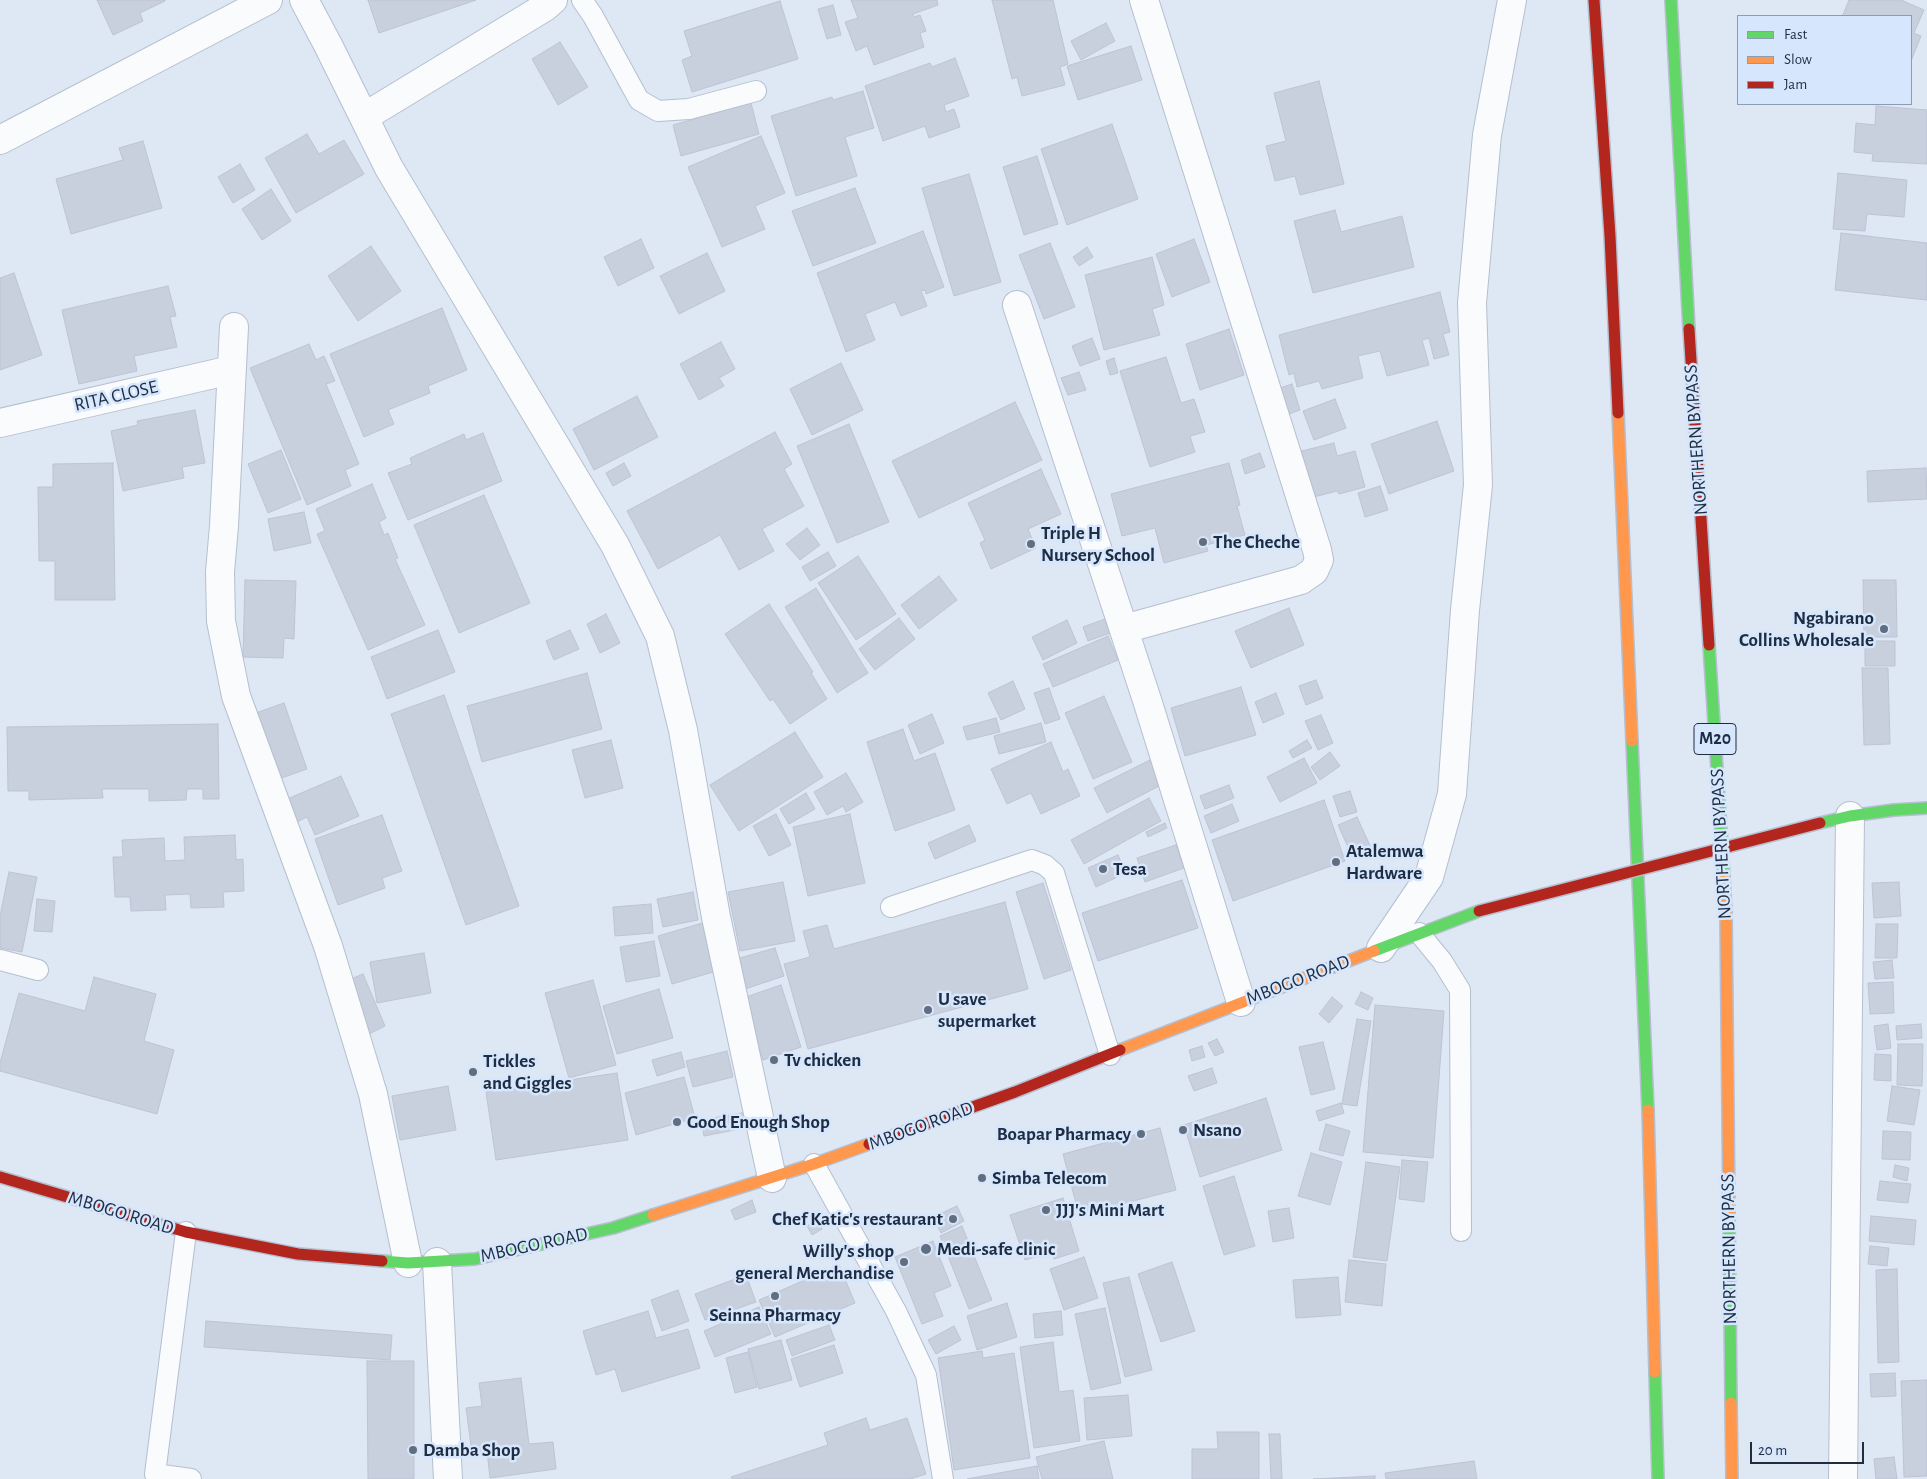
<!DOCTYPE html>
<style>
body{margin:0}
#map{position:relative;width:1927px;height:1479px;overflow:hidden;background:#dee7f4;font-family:"Alegreya Sans",sans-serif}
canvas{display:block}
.legend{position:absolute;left:1737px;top:15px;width:175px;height:90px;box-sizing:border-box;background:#d6e6fc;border:1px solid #8c9cb2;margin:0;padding:6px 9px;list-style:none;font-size:15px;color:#1e2d42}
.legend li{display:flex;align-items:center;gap:10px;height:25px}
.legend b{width:25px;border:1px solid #8c9cb2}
.scale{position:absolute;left:1750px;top:1442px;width:114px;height:22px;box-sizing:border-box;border:2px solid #1e2d42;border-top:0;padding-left:6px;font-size:15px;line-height:18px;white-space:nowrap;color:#1e2d42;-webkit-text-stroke:4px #d6e6fc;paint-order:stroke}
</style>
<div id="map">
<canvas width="1927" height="1479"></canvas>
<ul class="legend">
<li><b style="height:6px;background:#63d668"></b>Fast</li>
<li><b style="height:6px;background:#ff974d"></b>Slow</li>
<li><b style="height:6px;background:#b3261e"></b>Jam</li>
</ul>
<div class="scale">20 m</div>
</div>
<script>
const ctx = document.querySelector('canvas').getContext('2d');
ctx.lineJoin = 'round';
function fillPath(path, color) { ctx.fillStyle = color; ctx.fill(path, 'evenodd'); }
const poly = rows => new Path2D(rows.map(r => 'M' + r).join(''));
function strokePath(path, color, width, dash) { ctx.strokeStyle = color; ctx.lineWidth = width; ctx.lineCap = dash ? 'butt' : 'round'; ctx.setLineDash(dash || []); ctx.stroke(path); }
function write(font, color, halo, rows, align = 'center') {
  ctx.font = font + ' "Alegreya Sans",sans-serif'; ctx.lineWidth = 5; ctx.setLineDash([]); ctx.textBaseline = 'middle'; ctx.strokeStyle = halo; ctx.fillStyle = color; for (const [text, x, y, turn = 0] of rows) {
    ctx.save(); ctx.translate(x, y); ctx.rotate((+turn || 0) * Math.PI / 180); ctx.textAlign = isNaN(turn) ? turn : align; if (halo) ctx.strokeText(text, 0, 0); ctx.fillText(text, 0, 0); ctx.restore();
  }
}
const building = poly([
 [97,0,165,0,165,1,140,13,143,21,113,35,97,0],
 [368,0,476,0,379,33,368,0],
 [851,0,937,0,938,5,913,14,914,17,920,15,926,31,920,33,924,47,874,65,867,46,856,51,845,22,858,18,851,0],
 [992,0,1053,0,1068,64,1060,67,1065,85,1022,96,1017,77,1012,79,992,0],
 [1849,0,1901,0,1924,10,1914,33,1921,36,1911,61,1911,16,1846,16,1843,15,1849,0],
 [780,1,798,59,692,92,682,60,692,56,684,31,780,1],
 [833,5,841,35,827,39,818,9,833,5],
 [1106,23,1115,41,1081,60,1071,41,1106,23],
 [560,42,588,87,558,105,532,59,560,42],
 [1131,46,1142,80,1078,100,1067,66,1131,46],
 [955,58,969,96,944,105,946,112,954,109,960,127,929,138,925,126,883,141,865,86,930,63,932,67,955,58],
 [1319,81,1344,184,1300,195,1295,176,1275,181,1266,146,1286,141,1274,93,1319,81],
 [863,91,874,128,845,137,857,176,796,196,771,116,832,97,833,100,863,91],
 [751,103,759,134,681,156,673,125,751,103],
 [1876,106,1927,110,1927,164,1872,161,1873,154,1854,152,1856,123,1875,125,1876,106],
 [1112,124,1138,199,1067,225,1041,149,1112,124],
 [307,134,319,154,344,140,364,174,296,213,265,158,307,134],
 [761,136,785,193,755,206,765,229,722,247,688,167,761,136],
 [143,141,162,208,71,234,56,179,123,160,119,148,143,141],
 [1037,156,1058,224,1024,235,1003,167,1037,156],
 [240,164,255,190,233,203,218,177,240,164],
 [1838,173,1907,180,1904,217,1867,214,1865,231,1833,229,1838,173],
 [969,174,1001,282,954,296,922,188,969,174],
 [855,188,876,243,813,266,792,211,855,188],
 [271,189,291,221,262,240,242,209,271,189],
 [1335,210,1341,232,1402,216,1414,267,1313,293,1294,221,1335,210],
 [923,231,944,287,926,294,925,290,921,291,927,306,901,316,895,302,865,314,875,340,846,352,817,273,923,231],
 [1841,233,1927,243,1927,300,1835,290,1841,233],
 [641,239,654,268,618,286,604,257,641,239],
 [1194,239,1210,282,1172,297,1156,254,1194,239],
 [1050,243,1075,307,1044,319,1019,255,1050,243],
 [371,246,401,291,358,321,328,276,371,246],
 [1087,247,1093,257,1079,266,1073,257,1087,247],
 [707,253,725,291,679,314,660,276,707,253],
 [1152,257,1164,305,1152,309,1160,335,1104,350,1085,275,1152,257],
 [14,273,42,355,0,370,0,278,14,273],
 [168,286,176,316,170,317,177,347,134,356,137,371,79,384,62,310,168,286],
 [1440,292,1450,332,1443,334,1449,355,1434,359,1429,338,1422,340,1429,365,1387,376,1380,351,1358,356,1363,378,1322,389,1319,381,1297,387,1294,373,1289,375,1279,335,1440,292],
 [442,308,467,370,428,386,430,393,388,410,394,424,364,437,330,354,442,308],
 [1229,329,1244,375,1200,390,1186,344,1229,329],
 [1092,338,1100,359,1080,366,1072,346,1092,338],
 [721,342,735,369,719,378,724,386,699,400,680,364,721,342],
 [309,344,316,360,324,356,335,381,326,384,359,464,345,470,351,486,307,505,250,368,309,344],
 [1166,357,1181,403,1194,399,1205,432,1190,436,1195,452,1150,467,1120,371,1166,357],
 [1114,358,1118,373,1110,375,1106,361,1114,358],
 [841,363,863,410,812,435,790,389,841,363],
 [1079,372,1086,390,1068,395,1061,378,1079,372],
 [1292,384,1300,410,1289,414,1280,388,1292,384],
 [637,396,658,437,594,470,573,429,637,396],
 [1335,399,1346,428,1314,440,1303,411,1335,399],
 [1015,402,1042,460,919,518,892,461,1015,402],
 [195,410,205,463,182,467,184,478,123,491,111,431,138,425,137,421,195,410],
 [1437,421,1454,471,1389,494,1371,444,1437,421],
 [849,424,889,522,837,543,797,446,849,424],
 [775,432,792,464,784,469,804,506,762,529,774,551,739,570,720,535,658,569,627,511,775,432],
 [483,433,502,481,408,520,388,473,412,464,410,458,464,434,466,440,483,433],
 [1334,443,1337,456,1355,451,1365,487,1339,494,1337,491,1306,499,1294,453,1334,443],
 [281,450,301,499,268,513,248,464,281,450],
 [1260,453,1265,467,1245,474,1241,460,1260,453],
 [113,463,115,600,55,600,55,561,39,561,38,487,53,487,53,464,113,463],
 [624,463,631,476,613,486,606,473,624,463],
 [1229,463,1240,505,1237,506,1245,535,1206,545,1208,551,1164,563,1155,528,1122,536,1111,494,1229,463],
 [1926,468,1927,499,1868,502,1867,471,1926,468],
 [1041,469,1061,514,1028,529,1036,548,991,569,980,543,985,540,968,503,1041,469],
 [372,484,386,518,379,522,384,535,388,533,398,558,395,559,425,625,368,650,317,534,325,531,316,509,372,484],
 [1380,486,1388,510,1365,517,1358,493,1380,486],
 [484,495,530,603,459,633,414,525,484,495],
 [304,512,311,543,274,551,268,519,304,512],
 [807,528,820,545,800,560,786,544,807,528],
 [828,552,836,566,810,581,802,567,828,552],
 [858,556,896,614,856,640,818,583,858,556],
 [939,576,957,600,919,629,901,605,939,576],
 [245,580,296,581,294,639,284,638,283,658,243,657,245,580],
 [1863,580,1896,580,1897,637,1864,637,1863,580],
 [816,588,868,673,837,693,785,607,816,588],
 [769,604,813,672,811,673,827,699,790,724,773,699,770,701,725,634,769,604],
 [1289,608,1304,645,1251,668,1235,631,1289,608],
 [606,614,620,643,600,653,587,624,606,614],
 [899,618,915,639,875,670,859,649,899,618],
 [1105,619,1110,633,1088,641,1083,627,1105,619],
 [1067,620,1077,643,1043,660,1032,637,1067,620],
 [438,630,455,672,387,699,371,657,438,630],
 [570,630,579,649,554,660,546,641,570,630],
 [1108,636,1118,660,1053,687,1043,664,1108,636],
 [1865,641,1895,641,1895,666,1865,666,1865,641],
 [1862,668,1888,668,1890,744,1864,745,1862,668],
 [587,673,602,729,482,762,467,706,587,673],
 [1316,680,1323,698,1306,705,1299,686,1316,680],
 [1013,681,1025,709,1001,720,988,693,1013,681],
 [1241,687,1256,735,1185,756,1171,708,1241,687],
 [1049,688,1060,719,1045,724,1034,693,1049,688],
 [1276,693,1284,714,1263,723,1255,702,1276,693],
 [444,695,519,906,466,925,391,714,444,695],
 [1104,696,1132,762,1093,779,1065,713,1104,696],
 [284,703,307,769,276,780,253,714,284,703],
 [932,714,944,743,920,754,908,725,932,714],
 [1321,715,1333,743,1318,750,1305,721,1321,715],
 [996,718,1000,732,967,740,963,727,996,718],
 [1041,723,1046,742,999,754,994,736,1041,723],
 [218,724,219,799,203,799,203,789,187,789,186,800,149,801,149,789,102,789,103,798,29,800,29,791,8,791,7,727,218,724],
 [903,729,914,761,935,753,955,810,895,831,867,742,903,729],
 [795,732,823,777,739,831,710,785,795,732],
 [611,740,623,788,585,798,572,750,611,740],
 [1307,740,1312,748,1293,758,1289,751,1307,740],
 [1051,742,1063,772,1068,769,1080,796,1041,814,1031,793,1007,804,991,769,1051,742],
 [1330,752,1340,766,1320,780,1311,767,1330,752],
 [1304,758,1317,783,1280,802,1267,777,1304,758],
 [1150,760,1163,784,1107,813,1094,788,1150,760],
 [846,773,863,802,846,812,843,806,827,815,814,792,846,773],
 [341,776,359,816,315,835,307,817,295,823,285,800,341,776],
 [1229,785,1234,798,1205,809,1200,796,1229,785],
 [1350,791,1357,812,1340,817,1333,796,1350,791],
 [806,793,815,809,789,824,780,809,806,793],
 [1149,798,1161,821,1084,864,1071,840,1149,798],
 [1324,800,1345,861,1233,901,1212,840,1324,800],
 [1232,804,1239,821,1211,833,1204,816,1232,804],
 [776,814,791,845,769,856,753,826,776,814],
 [850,814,865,883,808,896,793,827,850,814],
 [382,815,402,871,382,878,385,888,338,905,315,839,382,815],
 [1357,817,1372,850,1353,858,1338,825,1357,817],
 [1165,823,1167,828,1148,837,1146,832,1165,823],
 [969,825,976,841,935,859,928,843,969,825],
 [235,835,236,860,243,859,244,891,223,892,224,907,191,908,190,894,165,895,166,910,131,911,130,897,115,897,113,857,123,857,122,840,164,838,165,861,185,860,184,837,235,835],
 [1176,845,1184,868,1145,882,1137,858,1176,845],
 [1118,855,1126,873,1096,887,1088,868,1118,855],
 [9,872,37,877,22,952,0,948,0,916,9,872],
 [1182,880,1198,928,1098,961,1082,913,1182,880],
 [783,882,795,941,740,951,728,892,783,882],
 [1899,882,1901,916,1874,918,1872,883,1899,882],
 [1043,883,1071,970,1044,979,1016,892,1043,883],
 [693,892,698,920,663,927,657,899,693,892],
 [37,899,55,901,52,932,34,931,37,899],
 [1005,902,1028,989,808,1049,784,964,810,957,803,931,827,925,834,949,1005,902],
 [651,904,653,933,615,936,613,907,651,904],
 [706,922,720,970,672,984,658,936,706,922],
 [1876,924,1898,924,1897,958,1875,958,1876,924],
 [654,941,660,976,626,982,620,947,654,941],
 [775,948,784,976,745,989,736,959,775,948],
 [424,953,431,993,377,1003,370,962,424,953],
 [1892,960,1894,978,1875,979,1873,962,1892,960],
 [363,974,385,1026,369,1034,346,981,363,974],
 [94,977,156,994,144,1041,174,1050,157,1114,0,1071,0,1063,19,993,85,1011,94,977],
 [593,980,616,1065,569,1078,545,993,593,980],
 [1893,982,1894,1013,1870,1014,1868,983,1893,982],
 [781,985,801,1047,763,1060,743,998,781,985],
 [659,989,673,1038,617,1054,603,1006,659,989],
 [1361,992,1373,998,1368,1010,1355,1004,1361,992],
 [1332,997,1343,1006,1329,1023,1319,1014,1332,997],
 [1375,1005,1444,1011,1433,1158,1363,1152,1375,1005],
 [1357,1019,1371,1021,1357,1106,1342,1104,1357,1019],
 [1888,1024,1891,1048,1877,1050,1874,1026,1888,1024],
 [1921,1024,1922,1038,1897,1040,1896,1026,1921,1024],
 [1217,1039,1224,1052,1215,1056,1208,1043,1217,1039],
 [1323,1042,1335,1089,1311,1095,1299,1047,1323,1042],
 [1898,1044,1923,1044,1922,1086,1897,1085,1898,1044],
 [1202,1046,1205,1057,1192,1061,1189,1050,1202,1046],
 [727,1051,733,1077,693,1087,686,1061,727,1051],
 [681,1052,685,1067,657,1076,652,1060,681,1052],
 [1875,1054,1891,1055,1891,1081,1874,1080,1875,1054],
 [1212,1068,1217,1083,1194,1091,1188,1076,1212,1068],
 [617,1073,628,1140,496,1160,486,1092,617,1073],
 [684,1077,695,1118,636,1135,625,1093,684,1077],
 [448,1086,456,1130,400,1140,392,1096,448,1086],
 [1892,1086,1920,1090,1914,1125,1887,1121,1892,1086],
 [1266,1098,1282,1150,1200,1177,1184,1125,1266,1098],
 [1341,1103,1344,1113,1319,1121,1316,1111,1341,1103],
 [747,1112,750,1127,704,1136,701,1120,747,1112],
 [1326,1124,1350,1131,1343,1156,1319,1150,1326,1124],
 [1160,1128,1176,1190,1079,1215,1063,1154,1160,1128],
 [1883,1131,1911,1132,1910,1160,1882,1159,1883,1131],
 [1311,1153,1342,1162,1330,1205,1298,1196,1311,1153],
 [1402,1160,1428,1162,1424,1202,1399,1199,1402,1160],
 [1366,1162,1400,1167,1387,1261,1353,1257,1366,1162],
 [1895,1165,1909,1168,1907,1181,1893,1177,1895,1165],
 [1234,1176,1255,1246,1224,1255,1203,1186,1234,1176],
 [1880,1181,1911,1184,1908,1203,1877,1200,1880,1181],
 [1063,1198,1079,1251,1054,1259,1052,1252,1025,1260,1010,1215,1063,1198],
 [752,1200,756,1212,735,1220,731,1210,752,1200],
 [957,1206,964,1221,941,1233,933,1217,957,1206],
 [1289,1208,1294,1238,1273,1242,1268,1211,1289,1208],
 [1871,1216,1916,1220,1914,1245,1869,1241,1871,1216],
 [817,1220,822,1229,812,1235,807,1226,817,1220],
 [962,1226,992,1300,969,1309,940,1236,962,1226],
 [933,1241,951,1286,934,1293,943,1316,922,1324,895,1257,933,1241],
 [1870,1246,1889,1248,1887,1266,1868,1264,1870,1246],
 [1084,1257,1098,1298,1064,1310,1050,1269,1084,1257],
 [1349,1260,1386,1264,1382,1306,1345,1302,1349,1260],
 [1172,1262,1195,1331,1161,1342,1138,1274,1172,1262],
 [839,1265,855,1303,775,1337,759,1300,839,1265],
 [1897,1269,1899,1362,1878,1363,1876,1270,1897,1269],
 [746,1275,756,1302,705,1320,695,1294,746,1275],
 [1129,1277,1152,1370,1125,1377,1103,1283,1129,1277],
 [1338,1277,1341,1315,1296,1318,1293,1280,1338,1277],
 [678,1290,689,1321,662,1331,651,1300,678,1290],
 [1007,1303,1017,1337,977,1350,967,1316,1007,1303],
 [759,1307,771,1334,715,1357,704,1331,759,1307],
 [1105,1308,1121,1383,1091,1390,1075,1314,1105,1308],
 [648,1311,656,1338,688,1329,700,1368,622,1392,615,1369,596,1375,583,1331,648,1311],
 [1061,1311,1063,1335,1035,1338,1033,1314,1061,1311],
 [206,1321,392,1335,390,1360,204,1347,206,1321],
 [829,1325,835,1340,792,1356,786,1340,829,1325],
 [954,1326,961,1340,936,1354,928,1340,954,1326],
 [781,1340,792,1380,759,1389,748,1349,781,1340],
 [1053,1342,1059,1392,1073,1390,1080,1441,1034,1448,1020,1347,1053,1342],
 [834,1345,843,1373,800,1387,791,1359,834,1345],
 [982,1351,983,1358,1014,1353,1030,1458,954,1470,938,1358,982,1351],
 [748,1352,757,1387,735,1393,726,1358,748,1352],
 [367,1361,414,1361,414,1479,368,1479,367,1361],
 [1895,1373,1896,1396,1871,1397,1870,1374,1895,1373],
 [521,1378,529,1444,553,1442,556,1469,490,1478,487,1451,472,1453,466,1408,482,1406,479,1383,521,1378],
 [1927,1380,1927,1476,1904,1477,1901,1381,1927,1380],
 [1128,1395,1132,1436,1087,1440,1084,1398,1128,1395],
 [866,1418,870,1430,907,1418,926,1474,910,1479,732,1479,731,1477,828,1445,824,1433,866,1418],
 [1217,1432,1259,1432,1259,1479,1192,1479,1192,1449,1218,1449,1217,1432],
 [1269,1434,1280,1434,1282,1479,1271,1479,1269,1434],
 [1104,1441,1113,1479,1042,1479,1036,1457,1104,1441],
 [1894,1457,1897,1479,1876,1479,1874,1459,1894,1457],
 [1474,1461,1477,1479,1386,1479,1385,1473,1474,1461],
 [1037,1466,1039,1479,967,1479,1037,1466],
 [1375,1476,1375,1479,1313,1479,1375,1476]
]);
fillPath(building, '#c8cfdd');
strokePath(building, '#bdc3d4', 1);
const lane = poly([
 [582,0,593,16,639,100,658,111,689,109,756,91],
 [891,907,1032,860,1045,865,1054,873,1110,1055],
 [1419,933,1442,961,1460,990,1461,1231],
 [0,960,38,970],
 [814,1164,896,1311,926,1375,943,1479],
 [186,1232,155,1474,191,1479]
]);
const street = poly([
 [304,0,328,45,389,168,615,545,660,636,683,730,716,917,772,1178],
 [364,117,545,7,553,0],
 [0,140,268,0],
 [1017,305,1147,700,1241,1002],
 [234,327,224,526,220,572,221,621,236,696,328,946,373,1094,408,1263],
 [0,423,231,370],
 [1124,629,1301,580,1314,571,1319,560,1317,550,1144,0],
 [1381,948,1429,877,1452,794,1465,610,1478,485,1472,303,1487,135,1512,0],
 [437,1262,448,1479],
 [1843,1479,1850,816]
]);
const fast = poly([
 [1671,0,1689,329],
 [1709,645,1724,878],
 [1632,741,1648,1110],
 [1820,823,1850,816,1894,810,1927,808],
 [1374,951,1479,911],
 [1729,1214,1731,1403],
 [382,1261,408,1263,475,1259,613,1228,653,1215],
 [1655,1372,1658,1479]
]);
const slow = poly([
 [1618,413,1632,741],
 [1724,878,1726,914,1729,1214],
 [1120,1050,1374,951],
 [1648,1110,1655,1372],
 [653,1215,814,1164,869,1144],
 [1731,1403,1732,1479]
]);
const jam = poly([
 [1594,0,1610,236,1618,413],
 [1689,329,1709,645],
 [869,1144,1015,1092,1120,1050],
 [0,1177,186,1232,298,1254,382,1261]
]);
strokePath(lane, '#b5bfcf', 22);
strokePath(street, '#b5bfcf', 30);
strokePath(fast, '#b5bfcf', 14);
strokePath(slow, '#b5bfcf', 14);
strokePath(jam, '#b5bfcf', 14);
strokePath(lane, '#fafbfd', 20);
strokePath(street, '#fafbfd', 28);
strokePath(fast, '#63d668', 11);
strokePath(slow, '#ff974d', 11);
strokePath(jam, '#b3261e', 11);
const jamBridge = poly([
 [1479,911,1820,823]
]);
strokePath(jamBridge, '#b5bfcf', 14, []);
strokePath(jamBridge, '#b3261e', 11);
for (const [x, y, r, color] of [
 [1203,542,5,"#616e80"],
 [1031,544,5,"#616e80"],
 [1884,629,5,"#616e80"],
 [1336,862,5,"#616e80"],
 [1103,869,5,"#616e80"],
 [928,1010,5,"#616e80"],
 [774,1060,5,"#616e80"],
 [473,1072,5,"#616e80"],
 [677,1122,5,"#616e80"],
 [1183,1130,5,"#616e80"],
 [1141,1134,5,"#616e80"],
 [982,1178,5,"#616e80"],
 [1046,1210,5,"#616e80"],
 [953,1219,5,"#616e80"],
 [926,1249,6,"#616e80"],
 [904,1262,5,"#616e80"],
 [775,1296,5,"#616e80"],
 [413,1450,5,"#616e80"]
]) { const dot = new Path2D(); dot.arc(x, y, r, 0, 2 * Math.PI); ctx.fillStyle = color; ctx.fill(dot); strokePath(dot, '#d6e6fc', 2); }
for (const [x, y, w] of [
 [1715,739,42]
]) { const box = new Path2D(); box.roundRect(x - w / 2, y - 15.5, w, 31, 4); ctx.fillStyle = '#d6e6fc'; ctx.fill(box); strokePath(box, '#1e2d42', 1); }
write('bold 18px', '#1e2d42', null, [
 ["M20",1715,739]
]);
write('19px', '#1e2d42', '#d6e6fc', [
 ["RITA CLOSE",116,396,-13],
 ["NORTHERN BYPASS",1696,440,-94],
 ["NORTHERN BYPASS",1721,844,-93],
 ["MBOGO ROAD",1298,980,-21],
 ["MBOGO ROAD",921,1126,-20],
 ["MBOGO ROAD",121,1213,17],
 ["MBOGO ROAD",534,1245,-12],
 ["NORTHERN BYPASS",1729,1249,-91]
]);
write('bold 19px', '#1e2d42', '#d6e6fc', [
 ["Triple H",1041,533],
 ["Nursery School",1041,555],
 ["The Cheche",1213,542],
 ["Ngabirano",1874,618,"right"],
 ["Collins Wholesale",1874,640,"right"],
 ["Atalemwa",1346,851],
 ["Hardware",1346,873],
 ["Tesa",1113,869],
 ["U save",938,999],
 ["supermarket",938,1021],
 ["Tv chicken",784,1060],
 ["Tickles",483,1061],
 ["and Giggles",483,1083],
 ["Good Enough Shop",687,1122],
 ["Nsano",1193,1130],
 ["Boapar Pharmacy",1131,1134,"right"],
 ["Simba Telecom",992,1178],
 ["JJJ's Mini Mart",1056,1210],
 ["Chef Katic's restaurant",943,1219,"right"],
 ["Medi-safe clinic",937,1249],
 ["Willy's shop",894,1251,"right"],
 ["general Merchandise",894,1273,"right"],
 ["Seinna Pharmacy",775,1315,"center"],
 ["Damba Shop",423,1450]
], 'left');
</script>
